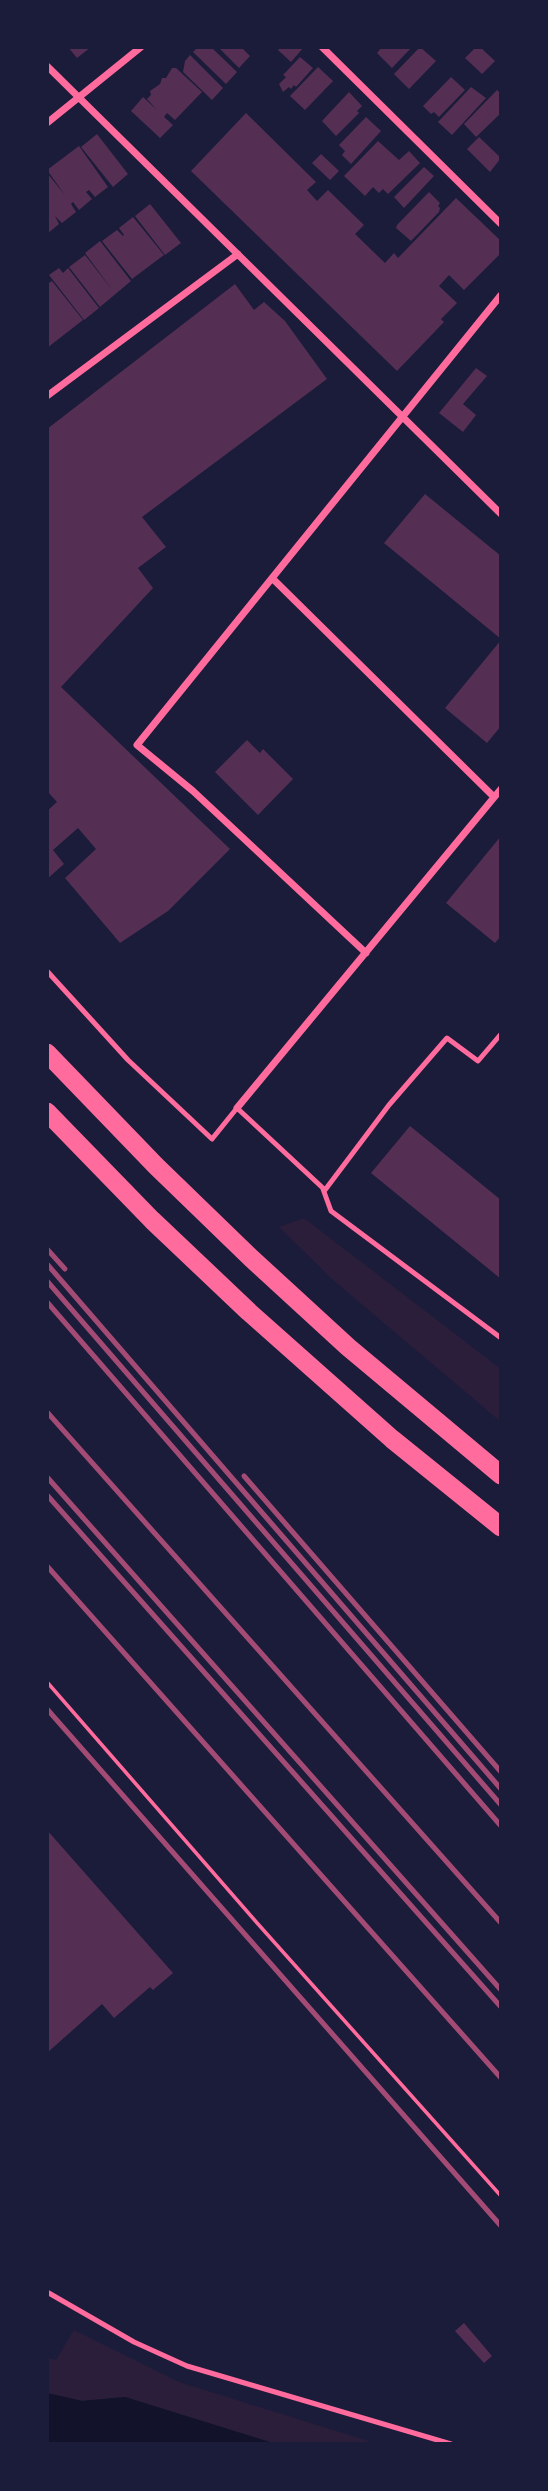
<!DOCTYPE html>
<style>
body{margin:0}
#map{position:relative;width:548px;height:2491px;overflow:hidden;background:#1b1b3a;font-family:Lato,sans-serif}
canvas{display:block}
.frame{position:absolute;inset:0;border:49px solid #1b1b3a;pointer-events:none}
</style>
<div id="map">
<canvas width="548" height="2491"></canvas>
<div class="frame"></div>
</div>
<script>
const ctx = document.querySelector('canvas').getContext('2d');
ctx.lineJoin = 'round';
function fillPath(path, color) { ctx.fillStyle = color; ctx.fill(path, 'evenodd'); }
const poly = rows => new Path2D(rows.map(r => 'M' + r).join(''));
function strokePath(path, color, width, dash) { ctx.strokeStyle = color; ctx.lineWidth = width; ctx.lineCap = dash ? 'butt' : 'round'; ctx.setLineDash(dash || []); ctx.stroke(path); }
fillPath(poly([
 [304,1218,501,1369,501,1422,333,1280,279,1227],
 [74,2330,179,2382,378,2444,276,2444,125,2397,82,2401,47,2393,47,2358,56,2360]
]), '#2a1e3b');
fillPath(poly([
 [47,2393,82,2401,125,2397,276,2444,47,2444]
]), '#12122b');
fillPath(poly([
 [68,47,91,47,77,58],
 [198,47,211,47,237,72,226,84,193,52],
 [218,47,241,47,250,56,239,68],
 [281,47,304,47,291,62,278,50],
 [382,47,412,47,392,68,377,53],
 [420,47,436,61,409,89,394,74],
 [476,47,480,47,495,61,482,74,465,58],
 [190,55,223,88,212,100,183,72,185,61],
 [300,57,313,68,296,87,294,85,291,89,289,87,283,92,279,84,286,77,283,75],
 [318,67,333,81,305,110,290,96],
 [172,68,176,68,202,92,175,120,167,113,164,117,173,125,160,138,131,111,143,97,157,110,147,99,151,95,150,91,160,84,162,78,166,78],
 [451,77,465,90,439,117,434,112,431,114,423,106],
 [471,87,486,98,452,135,438,122],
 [497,90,501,94,501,113,476,137,464,124],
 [349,92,362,106,357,111,359,113,336,136,322,121],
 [246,113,316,182,307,190,317,201,328,190,364,225,355,234,385,263,394,253,398,258,456,198,501,241,501,253,464,290,449,275,439,286,457,303,441,319,444,322,397,371,191,171],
 [366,117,381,131,351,164,342,155,345,151,339,145],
 [97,134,128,174,113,187,81,147],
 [479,137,501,158,490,172,467,149],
 [378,141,399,160,409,151,420,163,388,194,383,189,379,193,373,187,365,196,344,176],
 [79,146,108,187,95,197,89,190,86,192,92,199,79,210,73,202,71,204,76,212,62,223,55,216,59,224,47,234,47,173,65,195,47,170],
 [321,154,339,171,330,180,312,163],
 [424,167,434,176,404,208,394,197],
 [429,192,440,203,438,206,440,208,439,212,411,241,396,228,397,225],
 [150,204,181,243,165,255,135,216],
 [133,217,164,255,132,279,102,241,117,230,123,236,124,235,119,228],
 [100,241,131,281,100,307,69,267,85,255,113,291,85,253],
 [59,268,63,273,68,268,99,308,84,320,49,275],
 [52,281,83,320,47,348,47,284],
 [235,284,254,310,264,302,285,321,327,379,142,517,166,547,138,568,153,588,61,687,230,849,168,911,120,943,65,878,96,849,78,828,53,850,64,864,47,879,47,811,57,802,47,791,47,429],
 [476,368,487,376,463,404,476,415,463,432,439,413],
 [425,494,501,556,501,639,384,543],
 [501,640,501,726,487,743,445,708],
 [247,740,260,753,263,749,293,779,258,815,215,772],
 [501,836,501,936,495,943,446,903],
 [410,1126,501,1200,501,1279,371,1173],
 [47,1830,173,1973,153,1990,150,1987,114,2018,102,2004,47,2053],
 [464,2323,492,2356,484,2363,455,2331]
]), '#542f53');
strokePath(poly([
 [47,1682,258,1924,501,2196]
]), '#ff6b9d', 3.5);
strokePath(poly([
 [47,971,128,1060,212,1139,237,1108,325,1190,389,1105,447,1038,478,1061,501,1034],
 [323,1189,331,1211,501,1338],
 [47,2292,134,2342,187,2366,451,2444]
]), '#ff6b9d', 5);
strokePath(poly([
 [322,47,501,224],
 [47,66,501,514],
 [47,123,141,47],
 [47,396,238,254],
 [272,578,494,797],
 [366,953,193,791,137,745,501,295],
 [237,1108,501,789]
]), '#ff6b9d', 7);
strokePath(poly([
 [47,1053,156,1166,251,1258,348,1347,501,1475],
 [47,1112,152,1220,249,1312,392,1439,501,1527]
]), '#ff6b9d', 19);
strokePath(poly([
 [47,1249,65,1269],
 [47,1264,501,1789],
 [47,1281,501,1805],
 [47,1302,501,1826],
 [47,1412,501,1923],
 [244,1476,501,1772],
 [47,1477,501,1990],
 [47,1495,501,2007],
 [47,1566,501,2078],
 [47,1709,501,2226]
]), '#a44b75', 5);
</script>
